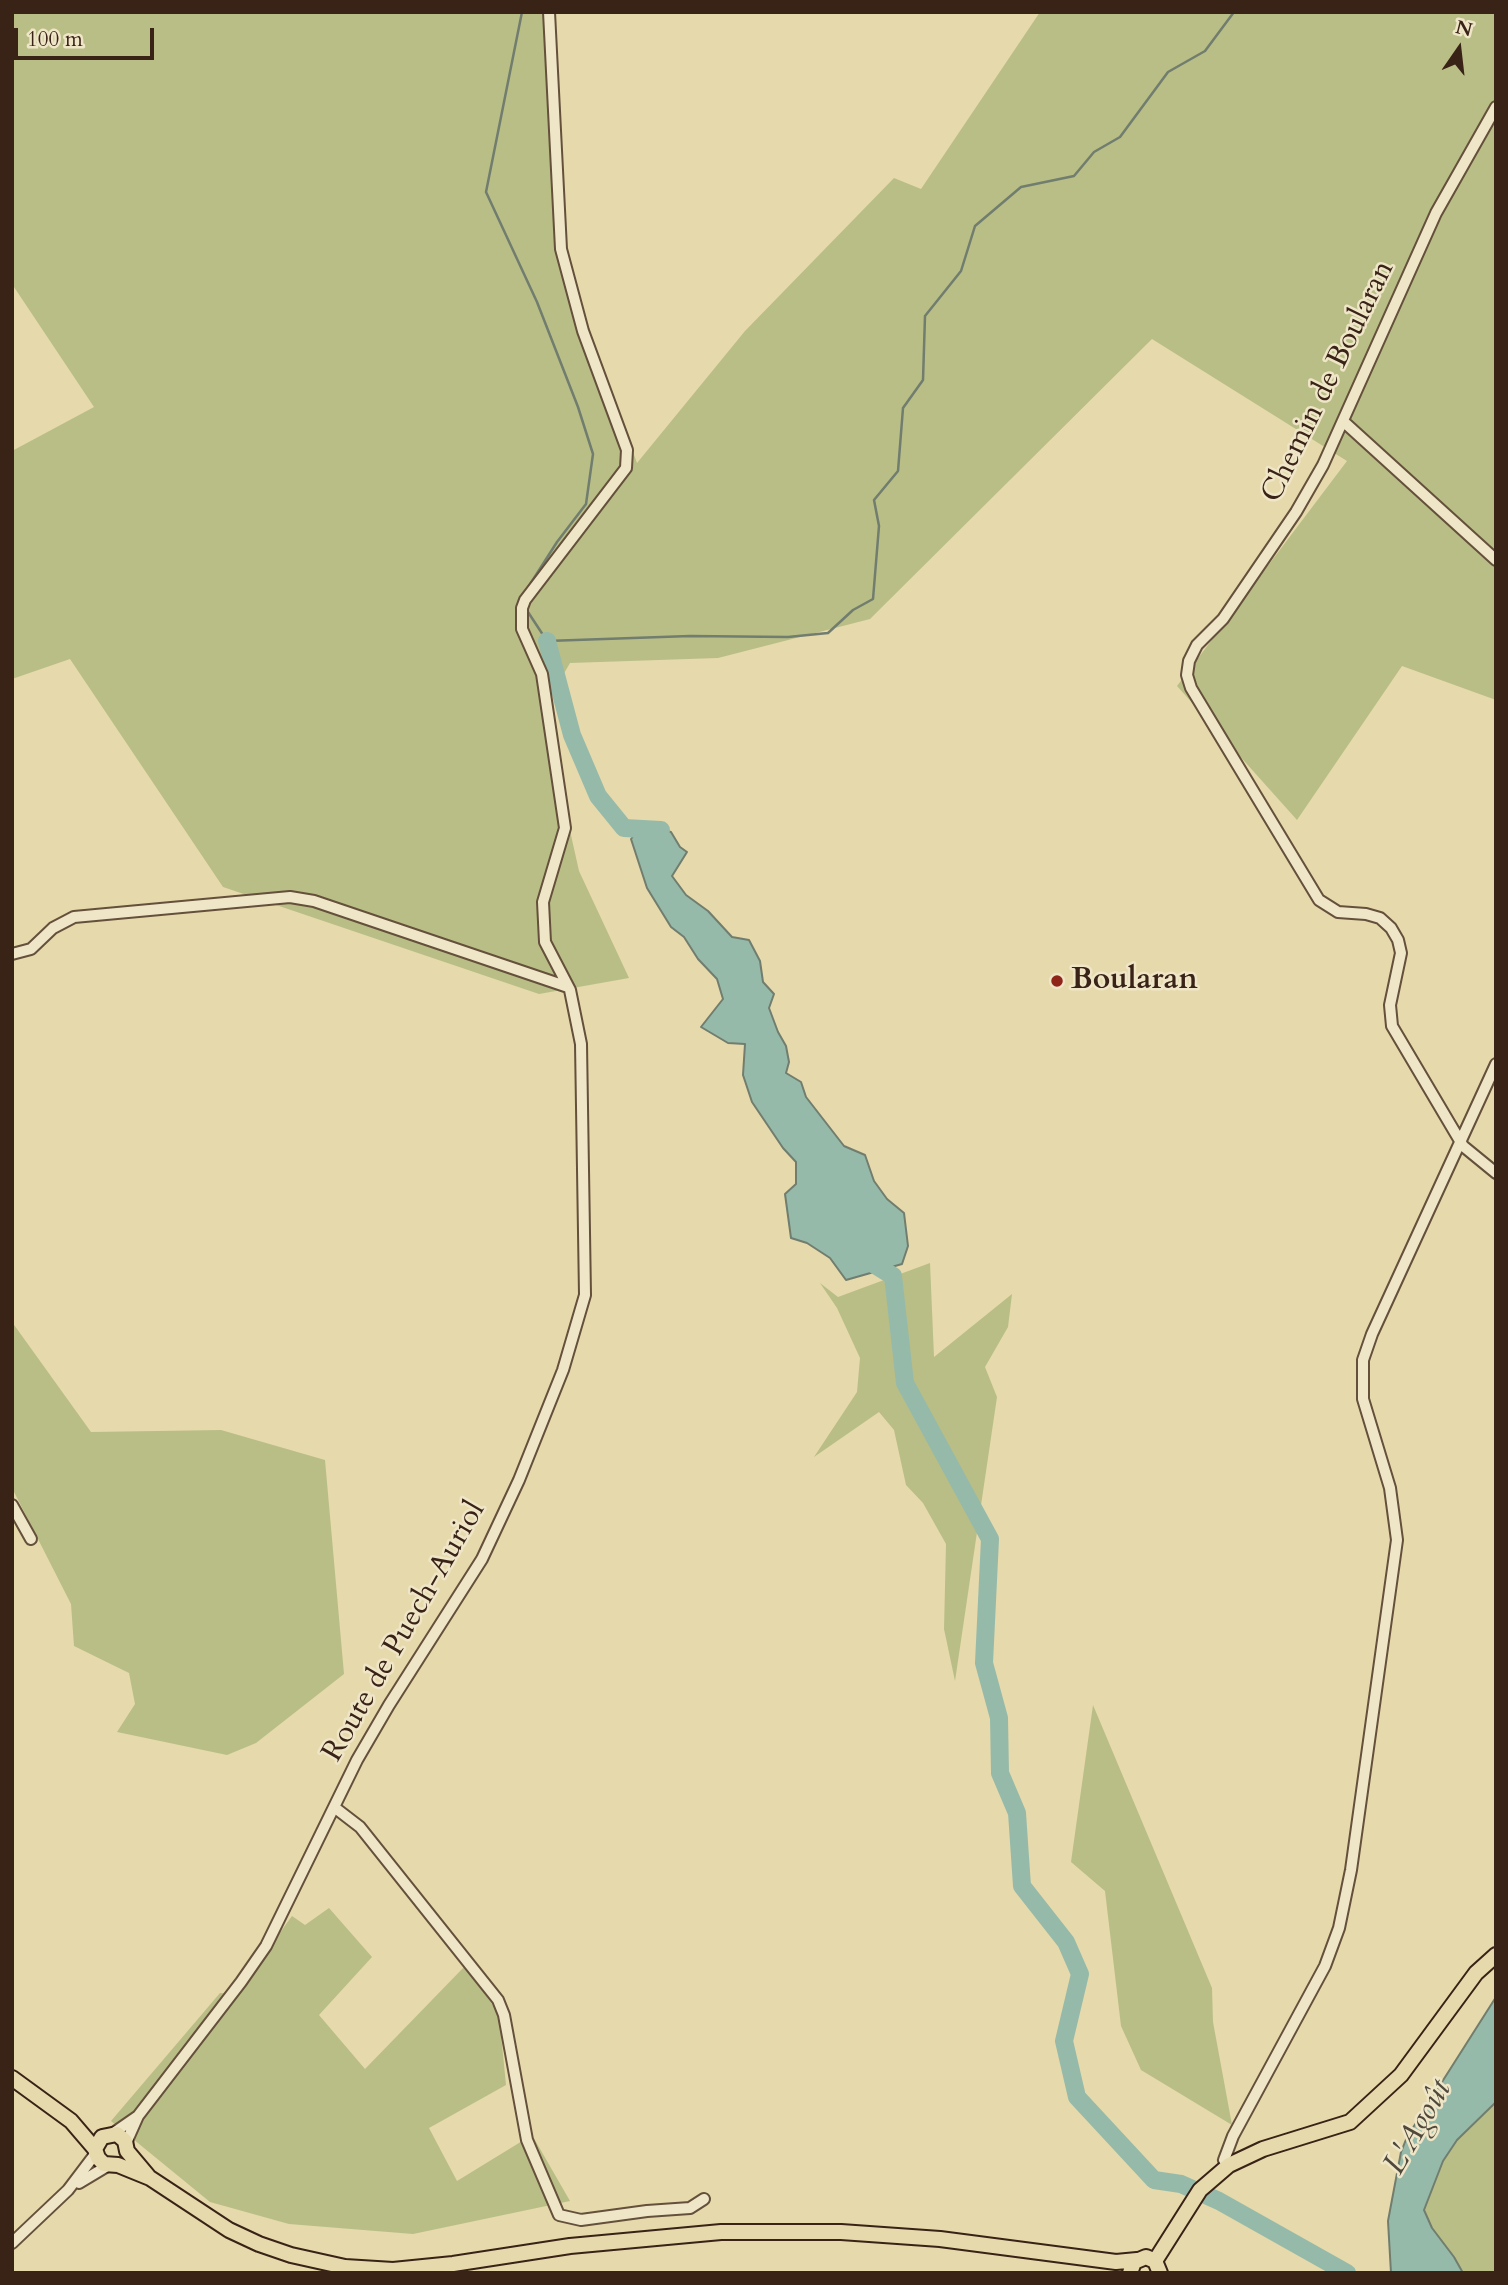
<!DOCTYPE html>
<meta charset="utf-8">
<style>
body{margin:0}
#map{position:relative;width:1508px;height:2285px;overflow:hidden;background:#e6d9ab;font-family:Cardo,serif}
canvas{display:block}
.frame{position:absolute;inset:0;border:14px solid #392216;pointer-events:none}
.north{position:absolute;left:1424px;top:14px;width:70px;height:70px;-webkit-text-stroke:5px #efe6c8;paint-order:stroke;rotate:14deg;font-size:19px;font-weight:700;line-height:28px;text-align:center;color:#392216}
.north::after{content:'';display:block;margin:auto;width:24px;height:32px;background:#392216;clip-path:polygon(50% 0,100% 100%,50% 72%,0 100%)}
.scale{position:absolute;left:14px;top:28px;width:140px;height:32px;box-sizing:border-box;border:4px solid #392216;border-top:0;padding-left:9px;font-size:21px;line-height:24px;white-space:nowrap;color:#392216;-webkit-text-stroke:5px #efe6c8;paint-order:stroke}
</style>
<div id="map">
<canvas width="1508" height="2285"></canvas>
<div class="frame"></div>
<div class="north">N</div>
<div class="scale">100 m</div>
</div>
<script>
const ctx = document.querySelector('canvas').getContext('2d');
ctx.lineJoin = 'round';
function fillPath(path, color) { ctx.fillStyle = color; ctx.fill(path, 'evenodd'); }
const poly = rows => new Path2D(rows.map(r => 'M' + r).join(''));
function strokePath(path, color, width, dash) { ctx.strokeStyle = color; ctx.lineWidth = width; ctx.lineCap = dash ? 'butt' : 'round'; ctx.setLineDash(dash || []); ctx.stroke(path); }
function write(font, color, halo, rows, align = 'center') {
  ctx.font = font + ' Cardo,serif'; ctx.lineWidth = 5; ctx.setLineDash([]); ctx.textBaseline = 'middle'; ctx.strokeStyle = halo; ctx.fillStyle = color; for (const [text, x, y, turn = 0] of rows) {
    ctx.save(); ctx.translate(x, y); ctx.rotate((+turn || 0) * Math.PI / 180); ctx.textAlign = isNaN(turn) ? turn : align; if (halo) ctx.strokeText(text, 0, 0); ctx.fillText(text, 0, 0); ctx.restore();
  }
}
fillPath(poly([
 [12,12,553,12,564,249,587,328,637,463,745,331,894,178,921,189,1040,12,1496,12,1496,700,1402,666,1297,820,1177,686,1347,461,1152,339,870,619,718,658,570,663,543,710,579,871,629,978,539,994,223,887,70,659,12,679,12,451,94,407,12,284],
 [930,1263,934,1357,1012,1294,1008,1327,985,1367,997,1397,955,1681,944,1629,946,1544,923,1503,906,1485,894,1430,879,1412,814,1457,857,1392,860,1358,837,1308,820,1283,838,1297],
 [12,1322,91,1432,221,1430,325,1460,344,1674,256,1743,227,1755,117,1732,135,1704,129,1673,74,1646,71,1604,12,1488],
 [1093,1705,1212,1988,1213,2022,1232,2125,1141,2070,1121,2026,1105,1891,1071,1862],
 [329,1908,372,1957,319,2015,365,2069,465,1966,499,2014,506,2085,429,2128,457,2181,532,2135,570,2201,413,2234,289,2224,210,2202,111,2121,220,1993,235,1994,292,1916,305,1925],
 [1496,2102,1496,2273,1463,2273,1454,2257,1431,2228,1424,2210,1443,2161,1457,2140]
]), '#b9be86');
const water = poly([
 [643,824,671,832,680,847,687,852,672,876,686,895,708,911,732,937,749,940,760,961,763,982,774,994,769,1008,778,1032,786,1046,789,1062,786,1073,801,1082,806,1097,844,1146,865,1155,874,1181,887,1199,904,1213,908,1246,902,1264,846,1280,830,1258,807,1243,791,1238,785,1194,796,1184,796,1162,783,1148,752,1102,743,1075,745,1044,728,1043,701,1027,723,999,717,979,698,959,684,937,671,927,647,888,631,839,643,824],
 [1496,1997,1496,2102,1457,2140,1443,2161,1424,2210,1432,2228,1454,2257,1463,2273,1391,2273,1388,2221,1401,2152,1407,2137,1496,1997]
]);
fillPath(water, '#96baa9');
strokePath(water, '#717d6e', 2);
strokePath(poly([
 [520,600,557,542,586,504,593,454,578,407,537,302,486,192,522,12],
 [526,609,547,641,690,636,788,637,828,633,853,610,873,599,879,526,874,500,898,471,903,408,923,380,925,316,961,271,975,226,1021,187,1074,176,1094,152,1120,137,1168,72,1205,51,1234,12]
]), '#717d6e', 2.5);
strokePath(poly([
 [547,641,572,735,598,796,624,828,661,830],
 [862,1257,893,1276,905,1383,990,1539,984,1663,999,1718,1000,1773,1017,1813,1022,1886,1066,1942,1080,1974,1064,2041,1077,2097,1154,2180,1181,2184,1219,2201,1347,2273]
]), '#96baa9', 18);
const minor = poly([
 [1496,107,1436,213,1323,465,1296,512,1223,619,1197,645,1189,661,1187,675,1191,688,1319,900,1338,912,1366,914,1380,918,1391,928,1398,940,1401,953,1390,1005,1392,1026,1463,1146,1496,1173],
 [1344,422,1496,560],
 [12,954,31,949,53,928,74,917,290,897,314,901,568,987],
 [12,1505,31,1539],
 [334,1807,360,1827,498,2000,504,2015,527,2140,559,2215,581,2220,647,2211,690,2208,704,2199],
 [112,2134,138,2116],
 [126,2143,138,2116,241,1982,266,1946,357,1760,389,1705,482,1559,519,1480,563,1370,585,1295,581,1044,570,990,545,942,543,902,565,828,542,674,522,629,522,608,525,600,626,468,627,450,583,331,561,249,549,12],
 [1229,2165,1224,2160,1233,2136,1325,1966,1339,1928,1351,1870,1397,1540,1390,1488,1363,1399,1363,1360,1372,1334,1496,1064],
 [79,2183,109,2165],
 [12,2243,68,2190,96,2153]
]);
const major = poly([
 [12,2078,71,2121,95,2149,98,2158,104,2164,118,2165,150,2178,229,2230,259,2244,291,2255,345,2267,393,2270,453,2264,570,2246,721,2232,841,2232,940,2239,1116,2262,1137,2260],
 [95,2149,102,2137,117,2134,125,2141,127,2151,148,2176],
 [1155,2261,1200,2190,1229,2165,1263,2149,1350,2122,1401,2075,1476,1973,1496,1955],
 [1130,2273,1134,2262,1146,2257,1155,2261,1160,2273]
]);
strokePath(minor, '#64503b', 14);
strokePath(major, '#392216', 18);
strokePath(minor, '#efe6c8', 10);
strokePath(major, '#e6d9ab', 14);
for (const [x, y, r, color] of [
 [1057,981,7,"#8f2418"]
]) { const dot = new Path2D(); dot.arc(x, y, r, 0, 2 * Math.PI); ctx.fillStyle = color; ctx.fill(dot); strokePath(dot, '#efe6c8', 2.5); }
write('30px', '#392216', '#efe6c8', [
 ["Chemin de Boularan",1329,382,-64],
 ["Route de Puech-Auriol",405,1632,-60]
]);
write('bold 30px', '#392216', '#efe6c8', [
 ["Boularan",1071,981]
], 'left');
write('italic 32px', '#50483b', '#efe6c8', [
 ["L'Agoût",1419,2128,-60]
]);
</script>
